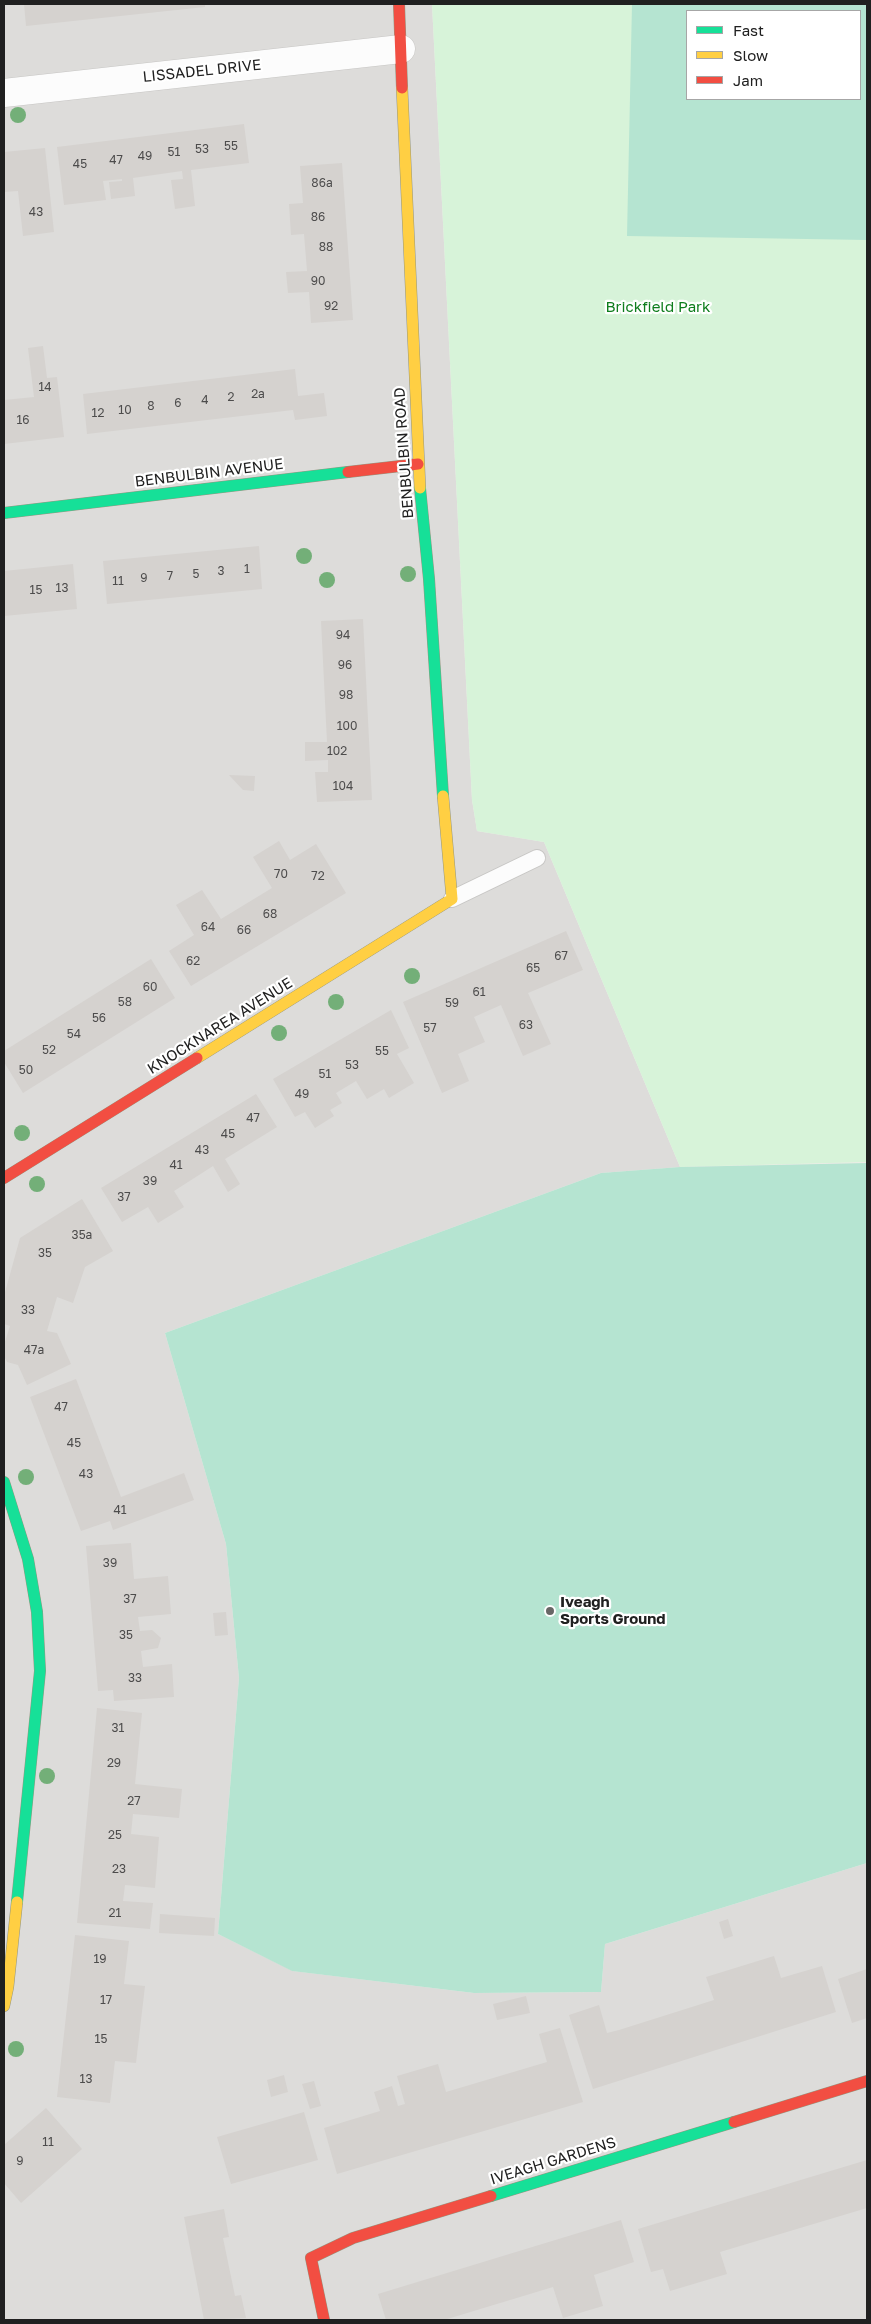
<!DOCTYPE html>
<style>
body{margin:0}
#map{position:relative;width:871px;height:2324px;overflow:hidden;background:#eeece8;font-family:"Golos Text",sans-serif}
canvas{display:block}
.frame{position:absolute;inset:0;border:5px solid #202020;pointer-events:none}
.legend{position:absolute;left:686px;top:10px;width:175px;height:90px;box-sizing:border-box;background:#fff;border:1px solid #a6a6a6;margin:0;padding:6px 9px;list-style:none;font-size:15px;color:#202020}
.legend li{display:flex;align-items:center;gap:10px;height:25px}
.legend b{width:25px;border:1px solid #a6a6a6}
</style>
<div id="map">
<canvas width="871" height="2324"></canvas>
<div class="frame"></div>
<ul class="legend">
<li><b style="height:6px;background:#16e098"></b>Fast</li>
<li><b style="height:6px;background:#ffcf43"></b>Slow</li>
<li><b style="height:6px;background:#f24e42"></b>Jam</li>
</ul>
</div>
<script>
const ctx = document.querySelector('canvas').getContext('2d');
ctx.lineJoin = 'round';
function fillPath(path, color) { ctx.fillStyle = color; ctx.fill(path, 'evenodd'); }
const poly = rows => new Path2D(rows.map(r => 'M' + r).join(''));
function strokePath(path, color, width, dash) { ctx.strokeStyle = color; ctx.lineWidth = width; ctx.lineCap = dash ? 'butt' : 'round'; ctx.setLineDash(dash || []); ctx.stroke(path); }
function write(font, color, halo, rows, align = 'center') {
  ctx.font = font + ' "Golos Text",sans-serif'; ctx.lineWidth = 4.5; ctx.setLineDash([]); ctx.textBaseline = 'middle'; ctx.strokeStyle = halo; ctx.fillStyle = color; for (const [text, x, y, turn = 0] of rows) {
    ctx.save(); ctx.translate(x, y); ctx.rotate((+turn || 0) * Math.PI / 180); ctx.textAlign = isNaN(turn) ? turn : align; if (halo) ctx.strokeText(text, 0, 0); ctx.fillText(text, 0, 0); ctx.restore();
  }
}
fillPath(poly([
 [4,4,432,4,472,800,477,831,544,842,680,1167,601,1173,165,1333,226,1544,239,1678,218,1934,293,1971,474,1993,601,1992,605,1944,867,1863,867,2320,4,2320]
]), '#dddcda');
fillPath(poly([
 [432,4,867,4,867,1162,680,1167,544,842,477,831,472,800],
 [687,11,860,11,860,99,687,99]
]), '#d7f3d9');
fillPath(poly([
 [632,4,867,4,867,240,627,236],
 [687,11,860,11,860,99,687,99],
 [867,1163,867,1863,605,1944,601,1992,474,1993,292,1971,218,1934,239,1678,226,1544,165,1333,601,1173,680,1167]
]), '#b5e4d1');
fillPath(poly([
 [24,4,205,4,205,7,26,26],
 [244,124,249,163,191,170,195,206,175,209,171,180,183,179,182,171,133,178,135,196,111,199,109,182,122,181,122,179,103,181,106,200,64,205,57,147],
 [45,148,54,232,23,236,18,191,4,192,4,152],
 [342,163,353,320,311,323,309,292,288,293,286,272,307,271,304,234,291,235,289,204,303,203,300,166],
 [43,346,47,378,57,377,64,437,4,444,4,400,34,397,28,348],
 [295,369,298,396,324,393,327,416,295,420,293,410,87,434,83,394],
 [259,546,262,589,107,604,103,561],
 [73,564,77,609,4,616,4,571],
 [363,619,372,800,317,802,315,772,328,772,328,760,305,761,305,742,327,742,321,621],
 [229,775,255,776,254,791,243,790],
 [279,841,290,860,316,844,346,893,191,986,169,951,194,935,176,905,202,890,221,919,272,888,253,857],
 [566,931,583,970,528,993,551,1044,523,1056,501,1005,474,1017,485,1042,458,1054,469,1081,442,1093,403,1002],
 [151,959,175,998,23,1093,4,1062,4,1051],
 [391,1010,409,1048,397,1054,414,1083,389,1098,384,1089,367,1099,356,1081,336,1093,342,1103,330,1110,334,1116,315,1128,305,1112,295,1117,273,1079],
 [256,1094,277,1127,225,1159,240,1184,228,1192,213,1166,174,1191,184,1207,158,1223,148,1207,122,1222,101,1188],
 [82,1199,113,1251,85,1267,73,1303,57,1297,47,1331,57,1333,71,1364,27,1385,18,1365,7,1362,4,1356,4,1345,10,1326,4,1324,4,1296,20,1238],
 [76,1379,121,1497,184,1473,194,1500,113,1530,110,1521,81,1531,30,1397],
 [131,1543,134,1579,168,1576,171,1614,138,1617,140,1631,152,1630,161,1638,158,1648,141,1651,143,1667,172,1664,174,1697,114,1701,113,1690,98,1691,86,1546],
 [226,1612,228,1635,215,1636,213,1613],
 [97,1708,142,1713,135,1784,182,1789,179,1818,133,1814,131,1834,159,1837,155,1888,125,1885,123,1901,153,1903,150,1929,77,1923],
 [160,1914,215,1918,214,1936,159,1933],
 [728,1919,733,1936,724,1939,719,1922],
 [75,1935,129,1941,124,1984,145,1986,136,2063,115,2061,110,2103,57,2097],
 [774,1956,781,1978,822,1966,836,2012,593,2089,569,2015,599,2005,607,2033,619,2030,714,2000,706,1977],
 [867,1969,867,2018,852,2023,838,1979],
 [526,1996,530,2013,497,2020,493,2004],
 [560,2028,583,2102,337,2174,324,2128,380,2111,374,2092,392,2086,398,2106,405,2104,397,2076,438,2064,446,2092,547,2062,539,2034],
 [284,2075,288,2092,271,2097,267,2080],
 [314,2081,321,2106,310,2109,302,2084],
 [46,2108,82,2149,21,2203,4,2183,4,2145],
 [304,2112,318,2160,231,2184,217,2137],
 [867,2160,867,2208,720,2252,727,2274,670,2291,663,2269,651,2272,638,2229],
 [224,2209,229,2237,223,2238,235,2296,241,2295,246,2318,204,2320,184,2217],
 [621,2220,634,2262,594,2275,603,2306,563,2318,553,2287,444,2320,386,2320,378,2294]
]), '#d5d2cf');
const lane = poly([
 [452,899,537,858]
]);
const street = poly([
 [4,93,401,49]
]);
const fast = poly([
 [420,488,429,579,443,796],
 [4,513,348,472],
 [4,1482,28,1559,37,1612,40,1671,17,1902],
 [491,2196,734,2122]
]);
const slow = poly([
 [402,88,420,488],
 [197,1058,452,899,443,796],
 [4,2006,8,1987,17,1902]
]);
const jam = poly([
 [399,4,402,88],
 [348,472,418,464],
 [4,1178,197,1058],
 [734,2122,867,2081],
 [324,2320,311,2258,353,2238,491,2196]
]);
strokePath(lane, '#c7c6c4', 18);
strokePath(street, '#c7c6c4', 29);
strokePath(fast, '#959781', 12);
strokePath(slow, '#959781', 12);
strokePath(jam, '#959781', 12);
strokePath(lane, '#fcfcfc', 16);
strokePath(street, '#fcfcfc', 28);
strokePath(fast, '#16e098', 11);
strokePath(slow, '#ffcf43', 11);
strokePath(jam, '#f24e42', 11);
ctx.fillStyle = '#73af78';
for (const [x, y] of [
 [18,115],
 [304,556],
 [408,574],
 [327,580],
 [412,976],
 [336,1002],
 [279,1033],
 [22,1133],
 [37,1184],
 [26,1477],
 [47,1776],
 [16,2049]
]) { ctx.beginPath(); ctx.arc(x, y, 8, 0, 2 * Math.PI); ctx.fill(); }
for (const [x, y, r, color] of [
 [550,1611,5,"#686766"]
]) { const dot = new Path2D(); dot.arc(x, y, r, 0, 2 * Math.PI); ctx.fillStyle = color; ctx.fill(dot); strokePath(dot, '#fff', 2); }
write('12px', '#4d4c4c', null, [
 ["55",231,146],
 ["53",202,149],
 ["51",174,152],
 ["49",145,156],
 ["47",116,160],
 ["45",80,164],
 ["86a",322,183],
 ["43",36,212],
 ["86",318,217],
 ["88",326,247],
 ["90",318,281],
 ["92",331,306],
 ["14",45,387],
 ["2a",258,394],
 ["2",231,397],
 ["4",205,400],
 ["6",178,403],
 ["8",151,406],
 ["10",125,410],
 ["12",98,413],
 ["16",23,420],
 ["1",247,569],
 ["3",221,571],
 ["5",196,574],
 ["7",170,576],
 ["9",144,578],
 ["11",118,581],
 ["13",62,588],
 ["15",36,590],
 ["94",343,635],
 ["96",345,665],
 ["98",346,695],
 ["100",347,726],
 ["102",337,751],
 ["104",343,786],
 ["70",281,874],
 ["72",318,876],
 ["68",270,914],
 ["64",208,927],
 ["66",244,930],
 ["67",561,956],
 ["62",193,961],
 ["65",533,968],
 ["60",150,987],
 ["61",479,992],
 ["58",125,1002],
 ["59",452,1003],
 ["56",99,1018],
 ["63",526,1025],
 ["57",430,1028],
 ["54",74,1034],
 ["52",49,1050],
 ["55",382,1051],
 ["53",352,1065],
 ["50",26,1070],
 ["51",325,1074],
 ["49",302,1094],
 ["47",253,1118],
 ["45",228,1134],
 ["43",202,1150],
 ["41",176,1165],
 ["39",150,1181],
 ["37",124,1197],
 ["35a",82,1235],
 ["35",45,1253],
 ["33",28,1310],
 ["47a",34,1350],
 ["47",61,1407],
 ["45",74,1443],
 ["43",86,1474],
 ["41",120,1510],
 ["39",110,1563],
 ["37",130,1599],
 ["35",126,1635],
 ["33",135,1678],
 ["31",118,1728],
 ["29",114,1763],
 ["27",134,1801],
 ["25",115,1835],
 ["23",119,1869],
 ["21",115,1913],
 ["19",100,1959],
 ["17",106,2000],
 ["15",101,2039],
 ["13",86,2079],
 ["11",48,2142],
 ["9",20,2161]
]);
write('15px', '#202020', '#fff', [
 ["LISSADEL DRIVE",202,71,-6],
 ["BENBULBIN ROAD",404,453,-94],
 ["BENBULBIN AVENUE",209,473,-7],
 ["KNOCKNAREA AVENUE",220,1026,-32],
 ["IVEAGH GARDENS",553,2161,-17]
]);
write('15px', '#0e7d1d', '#fff', [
 ["Brickfield Park",658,307]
]);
write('bold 15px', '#202020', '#fff', [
 ["Iveagh",560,1602],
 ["Sports Ground",560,1619]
], 'left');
</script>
